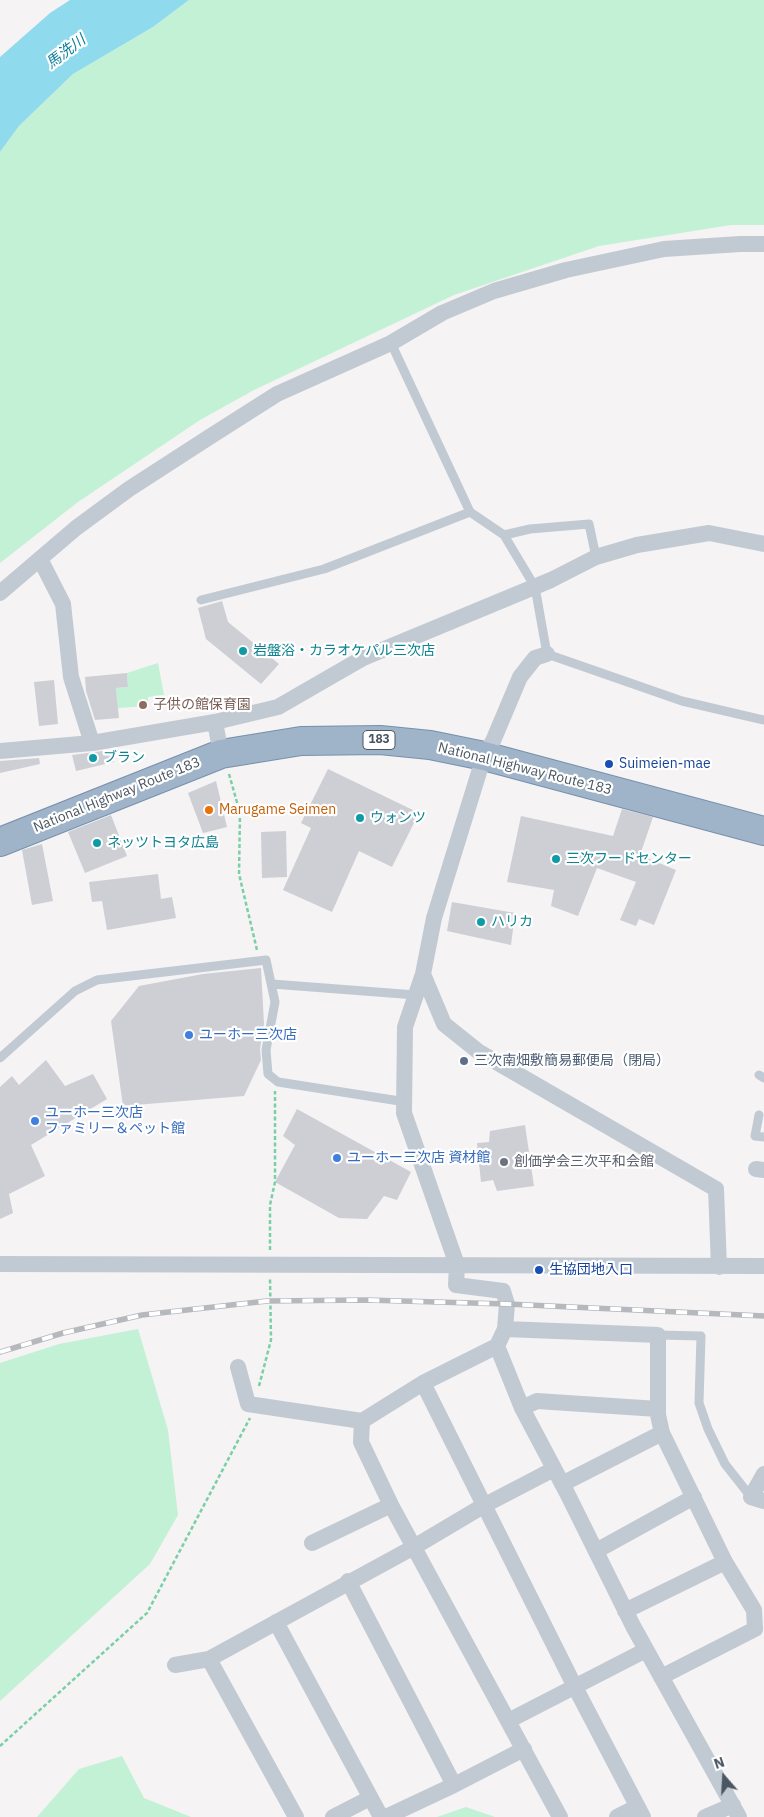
<!DOCTYPE html>
<meta charset="utf-8">
<style>
body{margin:0}
#map{position:relative;width:764px;height:1817px;overflow:hidden;background:#f5f3f3;font-family:"IBM Plex Sans",sans-serif}
canvas{display:block}
.north{position:absolute;left:699px;top:1752px;width:50px;height:50px;-webkit-text-stroke:4px #fff;paint-order:stroke;rotate:341deg;font-size:14px;font-weight:700;line-height:20px;text-align:center;color:#4a5661}
.north::after{content:'';display:block;margin:auto;width:18px;height:22px;background:#4a5661;clip-path:polygon(50% 0,100% 100%,50% 72%,0 100%)}
</style>
<div id="map">
<canvas width="764" height="1817"></canvas>
<div class="north">N</div>
</div>
<script>
const ctx = document.querySelector('canvas').getContext('2d');
ctx.lineJoin = 'round';
function fillPath(path, color) { ctx.fillStyle = color; ctx.fill(path, 'evenodd'); }
const poly = rows => new Path2D(rows.map(r => 'M' + r).join(''));
function strokePath(path, color, width, dash) { ctx.strokeStyle = color; ctx.lineWidth = width; ctx.lineCap = dash ? 'butt' : 'round'; ctx.setLineDash(dash || []); ctx.stroke(path); }
function write(font, color, halo, rows, align = 'center') {
  ctx.font = font + ' "IBM Plex Sans","Noto Sans JP",sans-serif'; ctx.lineWidth = 4.5; ctx.setLineDash([]); ctx.textBaseline = 'middle'; ctx.strokeStyle = halo; ctx.fillStyle = color; for (const [text, x, y, turn = 0] of rows) {
    ctx.save(); ctx.translate(x, y); ctx.rotate((+turn || 0) * Math.PI / 180); ctx.textAlign = isNaN(turn) ? turn : align; if (halo) ctx.strokeText(text, 0, 0); ctx.fillText(text, 0, 0); ctx.restore();
  }
}
fillPath(poly([
 [189,0,764,0,764,225,731,225,599,246,454,295,254,390,200,420,78,502,0,563,0,152,19,126,73,74,153,27],
 [158,663,164,695,148,697,148,706,118,708,116,688,128,687,127,673],
 [138,1329,168,1430,178,1515,150,1564,0,1701,0,1363,59,1344],
 [122,1756,144,1798,191,1817,37,1817,79,1769],
 [466,1807,495,1817,437,1817]
]), '#c3f1d5');
fillPath(poly([
 [70,0,189,0,153,27,73,74,19,126,0,152,0,57,50,13]
]), '#90daee');
fillPath(poly([
 [222,601,228,622,279,664,261,684,206,639,198,608],
 [127,673,128,687,116,688,119,718,95,720,86,691,85,677],
 [54,680,58,724,39,726,34,682],
 [111,750,114,762,76,771,72,755],
 [39,758,40,764,0,773,0,761],
 [328,769,419,813,392,867,359,851,332,912,283,890,311,828,301,823],
 [216,781,227,827,203,833,188,793],
 [622,809,653,817,640,855,676,870,654,925,639,919,636,926,620,920,636,882,597,868,578,916,551,906,554,890,507,882,521,816,613,836],
 [111,815,127,856,85,873,68,832],
 [286,831,287,877,262,878,261,832],
 [42,844,53,901,32,905,22,850],
 [158,874,161,899,172,897,176,918,107,930,102,901,92,902,89,882],
 [452,902,515,913,511,945,447,931],
 [261,968,264,1024,260,1049,261,1060,244,1096,123,1106,111,1021,139,986,203,974],
 [46,1060,65,1086,93,1074,107,1099,31,1145,45,1176,9,1194,13,1213,0,1219,0,1087,12,1076,19,1085],
 [297,1109,411,1172,397,1200,384,1196,367,1219,339,1218,275,1182,295,1145,283,1136],
 [525,1125,534,1186,497,1191,493,1180,481,1182,477,1143,489,1142,490,1131]
]), '#cdcfd5');
const trunk = poly([
 [0,842,221,754,301,741,380,740,430,745,484,756,764,831]
]);
strokePath(trunk, '#7690ad', 30);
strokePath(poly([
 [229,774,240,813,239,874,257,950],
 [270,1250,270,1205,275,1182,275,1091],
 [259,1386,271,1340,270,1278],
 [0,1746,147,1613,250,1418]
]), '#7ad0a6', 2.5, [4, 2.5]);
strokePath(poly([
 [391,343,470,512,504,535,535,587,547,654,682,701,764,720],
 [504,535,530,529,589,524,596,557],
 [201,600,324,569,470,512],
 [272,984,416,995],
 [0,1058,75,991,97,980,266,960,275,1002,266,1050,268,1074,278,1082,406,1102],
 [759,1075,764,1078],
 [759,1115,755,1136,764,1137],
 [658,1335,701,1336,699,1403,708,1429,725,1464,751,1497]
]), '#c1cad2', 9);
strokePath(poly([
 [40,559,63,604,71,677,92,743],
 [0,593,76,528,129,489,211,436,277,394,391,343,442,313,494,291,566,270,664,249,740,244,764,244],
 [547,654,535,658,520,677,493,741,484,756,434,918,423,974,405,1027,404,1113,457,1265,456,1285,503,1291,507,1304,505,1329,497,1346,522,1408,567,1493,633,1626,739,1817],
 [215,722,221,754],
 [0,751,92,743,215,722,278,707,363,658,551,580,596,557,637,545,709,533,764,544],
 [423,974,444,1024,479,1052,716,1189,719,1267],
 [756,1169,764,1170],
 [0,1264,764,1266],
 [505,1329,658,1335,658,1415,662,1433,725,1562,754,1610,755,1629,661,1677],
 [497,1346,423,1383,362,1421,361,1442,391,1505,560,1817],
 [238,1367,248,1404,362,1421],
 [423,1383,575,1687,643,1817],
 [522,1408,537,1401,658,1409],
 [764,1474,751,1497,764,1501],
 [562,1484,662,1433],
 [312,1543,391,1505],
 [596,1551,694,1497],
 [348,1581,454,1785,524,1749],
 [625,1611,725,1562],
 [276,1622,381,1817],
 [209,1659,296,1817],
 [175,1665,209,1659,414,1547,483,1506,554,1469],
 [508,1721,646,1650],
 [333,1817,370,1798],
 [386,1817,454,1785],
 [617,1817,637,1807],
 [705,1817,733,1805]
]), '#c1cad2', 16);
strokePath(trunk, '#9fb4c9', 28);
const rail = poly([
 [0,1352,63,1333,142,1315,267,1301,366,1300,507,1304,764,1316]
]);
strokePath(rail, '#b5b8bd', 5.5);
strokePath(rail, '#fff', 4, [11]);
for (const [x, y, r, color] of [
 [243,651,5,"#0f9aa8"],
 [143,705,5,"#8d6e63"],
 [93,758,5,"#0f9aa8"],
 [609,764,5,"#1a4fb4"],
 [209,810,5,"#e8710a"],
 [360,818,5,"#0f9aa8"],
 [97,843,5,"#0f9aa8"],
 [556,859,5,"#0f9aa8"],
 [481,922,5,"#0f9aa8"],
 [189,1035,5,"#3f7fe0"],
 [464,1061,5,"#5c6f8a"],
 [35,1121,5,"#3f7fe0"],
 [337,1158,5,"#3f7fe0"],
 [504,1162,5,"#6b7280"],
 [539,1270,5,"#1a4fb4"]
]) { const dot = new Path2D(); dot.arc(x, y, r, 0, 2 * Math.PI); ctx.fillStyle = color; ctx.fill(dot); strokePath(dot, '#fff', 2); }
for (const [x, y, w] of [
 [379,740,32]
]) { const box = new Path2D(); box.roundRect(x - w / 2, y - 9.5, w, 19, 4); ctx.fillStyle = '#fff'; ctx.fill(box); strokePath(box, '#4a5661', 1); }
write('bold 12px', '#4a5661', null, [
 ["183",379,740]
]);
write('14px', '#0d838f', '#fff', [
 ["岩盤浴・カラオケパル三次店",253,651],
 ["ブラン",103,758],
 ["ウォンツ",370,818],
 ["ネッツトヨタ広島",107,843],
 ["三次フードセンター",566,859],
 ["ハリカ",491,922]
], 'left');
write('14px', '#785e54', '#fff', [
 ["子供の館保育園",153,705]
], 'left');
write('14px', '#164399', '#fff', [
 ["Suimeien-mae",619,764],
 ["生協団地入口",549,1270]
], 'left');
write('14px', '#4a5661', '#fff', [
 ["National Highway Route 183",525,769,14],
 ["National Highway Route 183",117,795,-22]
]);
write('14px', '#c56008', '#fff', [
 ["Marugame Seimen",219,810]
], 'left');
write('14px', '#366cbe', '#fff', [
 ["ユーホー三次店",199,1035],
 ["ユーホー三次店",45,1113],
 ["ファミリー＆ペット館",45,1129],
 ["ユーホー三次店 資材館",347,1158]
], 'left');
write('14px', '#4e5e75', '#fff', [
 ["三次南畑敷簡易郵便局（閉局）",474,1061]
], 'left');
write('14px', '#5b616d', '#fff', [
 ["創価学会三次平和会館",514,1162]
], 'left');
write('italic 15px', '#0c7c9b', '#fff', [
 ["馬洗川",66,52,-37]
]);
</script>
